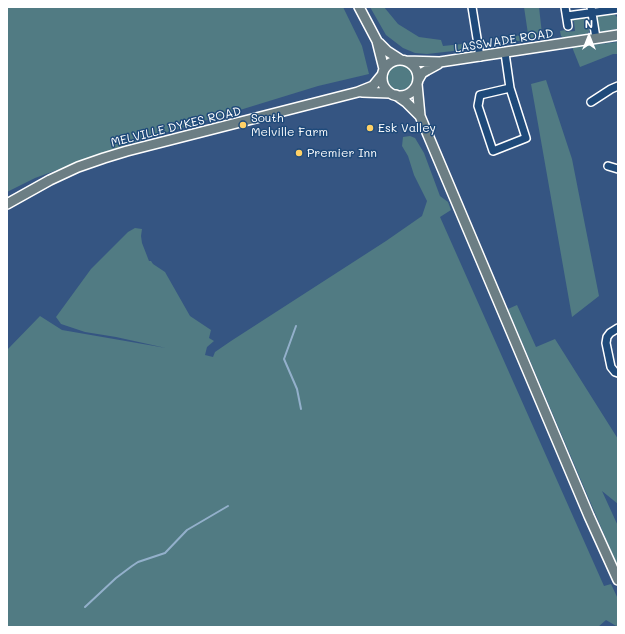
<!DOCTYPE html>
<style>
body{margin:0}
#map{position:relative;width:625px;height:634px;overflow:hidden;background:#355582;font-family:Mali,sans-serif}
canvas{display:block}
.frame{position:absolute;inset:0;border:8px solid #fff;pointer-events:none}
.north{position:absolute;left:569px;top:16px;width:40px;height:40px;-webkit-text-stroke:3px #1f4a7a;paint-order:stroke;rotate:0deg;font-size:11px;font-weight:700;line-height:16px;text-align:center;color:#fff}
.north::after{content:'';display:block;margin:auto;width:14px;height:18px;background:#fff;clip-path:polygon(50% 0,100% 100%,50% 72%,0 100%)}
</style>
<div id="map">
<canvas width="625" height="634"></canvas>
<div class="frame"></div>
<div class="north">N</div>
</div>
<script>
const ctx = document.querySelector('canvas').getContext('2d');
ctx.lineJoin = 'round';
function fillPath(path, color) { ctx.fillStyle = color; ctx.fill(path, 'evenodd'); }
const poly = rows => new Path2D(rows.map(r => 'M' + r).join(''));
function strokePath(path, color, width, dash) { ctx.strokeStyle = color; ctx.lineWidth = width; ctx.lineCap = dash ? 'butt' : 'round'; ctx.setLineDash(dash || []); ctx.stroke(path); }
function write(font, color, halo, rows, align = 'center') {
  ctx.font = font + ' Mali,sans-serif'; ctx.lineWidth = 3; ctx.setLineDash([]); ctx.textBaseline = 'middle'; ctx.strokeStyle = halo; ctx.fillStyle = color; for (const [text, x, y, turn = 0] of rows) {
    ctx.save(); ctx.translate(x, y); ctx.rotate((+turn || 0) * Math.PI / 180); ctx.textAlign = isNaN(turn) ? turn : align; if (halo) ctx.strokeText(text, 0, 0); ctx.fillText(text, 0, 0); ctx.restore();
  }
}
fillPath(poly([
 [7,7,343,7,362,46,369,74,318,86,126,145,35,178,7,192],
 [370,7,384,7,398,24,419,37,441,40,443,46,472,43,473,46,471,49,427,54,415,53,403,48,386,35],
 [524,7,539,7,542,34,539,38,504,43,502,38,528,34],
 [613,13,617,17,618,29,599,32,596,16,596,15],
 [586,16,586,18,588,18,589,32,586,34,564,38,561,36,560,31,565,30,566,32,575,31,574,21,569,21,570,19],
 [618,42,618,54,613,54,580,67,572,47],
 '387 77a13 13 0 1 1 26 0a13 13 0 1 1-26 0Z',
 [546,80,572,159,599,296,572,317,531,84],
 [410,136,415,138,424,153,440,196,448,202,451,210,440,217,604,586,611,584,618,599,618,627,606,620,598,627,7,627,7,350,40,316,62,330,166,348,116,337,85,332,61,324,56,317,91,269,128,232,135,228,142,229,141,236,142,243,149,261,151,261,153,264,165,272,190,316,211,330,209,338,214,341,207,347,205,355,213,357,215,352,231,341,386,241,422,216,427,201,414,175,408,156,402,146,403,137],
 [517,305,536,347,555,339,618,439,618,504,602,491,618,526,618,567,508,309]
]), '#517b83');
strokePath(poly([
 [296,326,284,359,297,389,301,409],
 [85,607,116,578,132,566,138,562,165,553,187,530,228,506]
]), '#93b0cb', 2);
const minor = poly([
 [472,7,480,57],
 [565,7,568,26],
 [591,7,596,38],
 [567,16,618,9],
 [505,53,510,88,526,138,493,151,478,106,480,95,510,88],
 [591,102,611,89,618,86],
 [608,166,618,169],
 [618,328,610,333,607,337,606,343,611,367,615,372,618,373]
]);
const major = poly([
 [359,7,377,41,384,69],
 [379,43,387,51,401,60],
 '382 78a18 18 0 1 1 36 0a18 18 0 1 1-36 0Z',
 [406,61,440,62,618,35],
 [418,80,422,73,427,70,438,64],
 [417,84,420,116,589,516,618,580],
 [362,92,390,93],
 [396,95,406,102,420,116],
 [7,204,50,180,78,167,104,158,127,151,358,92,373,86,382,75]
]);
strokePath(minor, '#fff', 10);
strokePath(major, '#fff', 12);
strokePath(minor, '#1f4a7a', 7);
strokePath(major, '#6c7e84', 9);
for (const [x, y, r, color] of [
 [243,125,4,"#ffd166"],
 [370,128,4,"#ffd166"],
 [299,153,4,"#ffd166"]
]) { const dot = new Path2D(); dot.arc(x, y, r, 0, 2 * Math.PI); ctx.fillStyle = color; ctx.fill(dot); strokePath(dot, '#1f4a7a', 1.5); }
write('12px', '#fff', '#1f4a7a', [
 ["LASSWADE ROAD",504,41,-9],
 ["MELVILLE DYKES ROAD",176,127,-14]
]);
write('12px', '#fff', '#1f4a7a', [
 ["South",251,118],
 ["Melville Farm",251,132],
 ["Esk Valley",378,128],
 ["Premier Inn",307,153]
], 'left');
</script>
